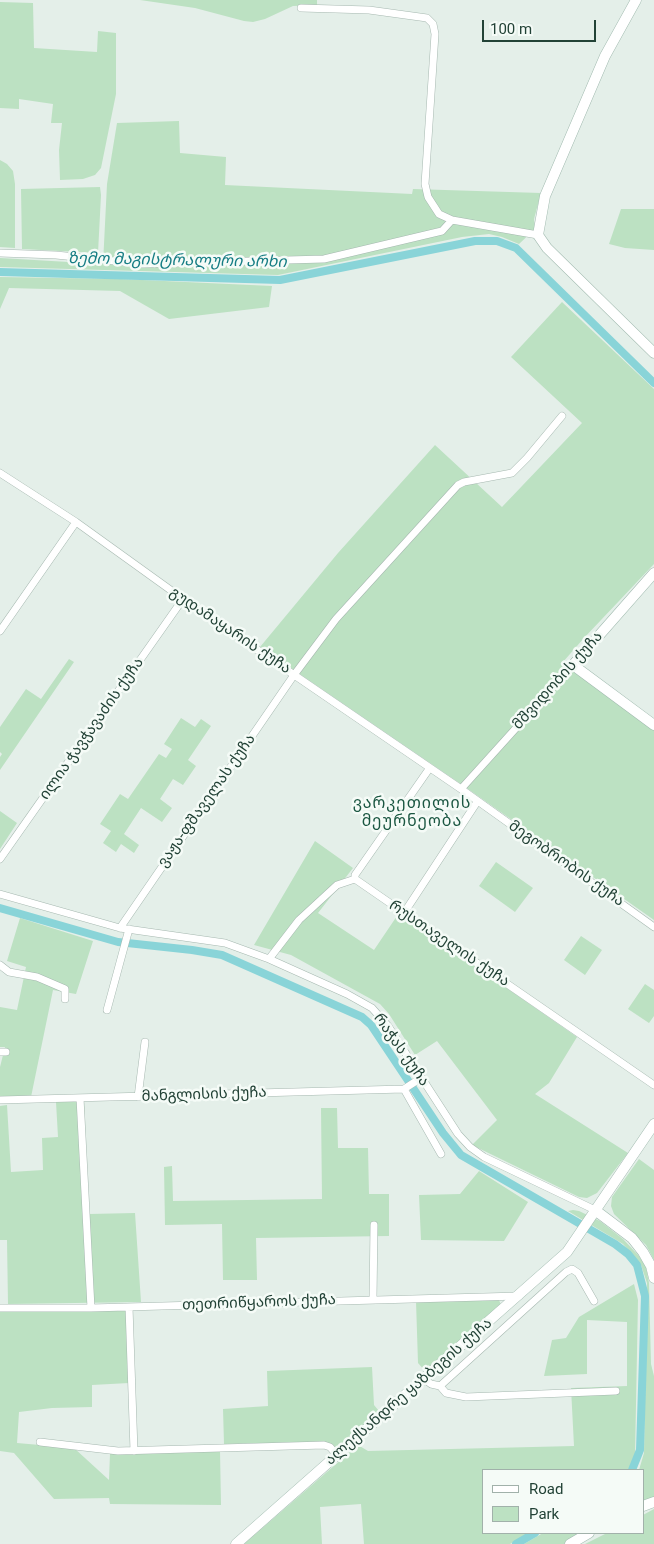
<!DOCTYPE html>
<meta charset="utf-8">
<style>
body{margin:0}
#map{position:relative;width:654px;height:1544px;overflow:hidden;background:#e4efe9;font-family:Roboto,sans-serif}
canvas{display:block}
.legend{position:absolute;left:482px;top:1469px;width:162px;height:65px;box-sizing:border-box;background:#f5fbf7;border:1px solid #a1b1aa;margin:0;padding:6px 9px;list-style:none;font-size:15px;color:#224236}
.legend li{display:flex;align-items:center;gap:10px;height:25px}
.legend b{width:25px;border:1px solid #a1b1aa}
.scale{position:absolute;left:482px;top:20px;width:114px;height:22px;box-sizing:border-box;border:2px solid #224236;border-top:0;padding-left:6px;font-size:15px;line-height:18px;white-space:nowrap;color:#224236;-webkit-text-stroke:4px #f5fbf7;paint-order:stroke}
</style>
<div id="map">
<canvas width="654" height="1544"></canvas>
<ul class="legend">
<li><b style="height:6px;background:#fff"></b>Road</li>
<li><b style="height:14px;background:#bce1c2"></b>Park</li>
</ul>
<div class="scale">100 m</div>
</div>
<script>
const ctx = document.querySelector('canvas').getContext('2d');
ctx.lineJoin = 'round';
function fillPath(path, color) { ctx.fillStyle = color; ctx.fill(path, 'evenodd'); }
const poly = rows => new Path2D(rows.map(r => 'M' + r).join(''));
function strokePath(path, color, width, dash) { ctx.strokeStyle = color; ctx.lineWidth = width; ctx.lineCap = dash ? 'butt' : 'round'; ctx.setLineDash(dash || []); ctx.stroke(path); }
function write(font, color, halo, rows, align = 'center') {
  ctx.font = font + ' Roboto,"Noto Sans Georgian",sans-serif'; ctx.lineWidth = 5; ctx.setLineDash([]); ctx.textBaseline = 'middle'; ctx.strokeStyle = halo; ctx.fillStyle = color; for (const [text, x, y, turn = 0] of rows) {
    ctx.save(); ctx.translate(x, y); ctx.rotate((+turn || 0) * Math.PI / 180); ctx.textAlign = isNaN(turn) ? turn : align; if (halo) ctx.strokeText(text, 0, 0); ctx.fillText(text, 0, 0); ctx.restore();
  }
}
fillPath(poly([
 [140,0,317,0,317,5,293,6,265,19,253,22,244,21,195,8],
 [0,2,33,3,34,48,97,52,98,31,116,33,116,94,101,168,95,175,83,179,60,180,59,150,62,123,51,123,53,104,19,99,19,109,0,108],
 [179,121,180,153,226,157,225,185,412,194,413,189,541,193,534,219,535,229,519,244,502,237,489,234,462,237,278,275,0,267,0,258,103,264,107,184,117,123],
 [0,160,7,164,13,171,15,184,15,248,0,247],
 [100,187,101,195,98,253,22,249,21,189],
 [621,209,654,209,654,250,625,248,609,244],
 [0,277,121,279,272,286,269,307,169,319,120,291,9,288,0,309],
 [562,302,654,389,654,564,584,638,563,662,654,730,654,920,468,789,260,647,338,553,435,445,502,507,582,423,511,357],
 [69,659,74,662,0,770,0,757,2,754,0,752,0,727,26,689,41,699],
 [181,718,195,727,201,719,211,726,188,760,196,766,183,785,173,779,160,799,172,808,162,822,141,808,124,834,139,845,134,853,121,844,116,852,103,843,111,831,100,824,120,794,128,799,159,754,166,758,172,749,164,744],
 [0,811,17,823,0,849],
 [315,841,353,868,318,913,374,950,399,913,577,1037,549,1083,535,1094,628,1153,597,1193,587,1198,579,1197,472,1145,497,1120,437,1041,415,1055,389,1014,380,1004,291,955,254,945],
 [496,862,533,888,515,912,479,886],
 [20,918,93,941,76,994,53,990,31,1097,0,1097,0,1067,5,1047,0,1047,0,1007,17,1010,26,967,7,961],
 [581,936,602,950,585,975,564,960],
 [645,984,654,990,654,1016,649,1023,628,1009],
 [56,1102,84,1102,89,1214,135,1213,141,1302,8,1304,7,1240,0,1240,0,1106,7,1105,11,1172,43,1170,42,1138,58,1137],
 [321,1108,337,1108,338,1148,368,1148,369,1194,389,1194,389,1236,256,1238,257,1280,223,1280,222,1224,165,1225,164,1167,172,1166,173,1201,322,1199],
 [639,1159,654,1170,654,1260,646,1245,614,1214,611,1206,612,1197],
 [479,1171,528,1202,504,1241,421,1240,419,1195,460,1194],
 [573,1210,579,1211,600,1221,623,1239,639,1256,646,1267,649,1283,651,1364,654,1376,654,1497,643,1502,643,1470,639,1470,644,1453,647,1283,641,1265,623,1244,568,1211],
 [634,1284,638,1300,635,1456,628,1470,483,1470,483,1533,528,1533,510,1544,364,1544,361,1504,320,1507,322,1544,244,1544,358,1445,368,1451,574,1446,571,1388,627,1386,627,1322,587,1320,587,1374,544,1376,552,1340,566,1338,579,1317],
 [493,1299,499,1300,501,1305,425,1371,418,1363,416,1301],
 [127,1310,129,1383,92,1385,92,1407,52,1408,19,1412,17,1443,74,1448,109,1480,110,1454,220,1451,221,1505,110,1504,109,1498,54,1499,14,1453,0,1451,0,1312],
 [372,1367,374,1405,379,1411,336,1449,323,1442,224,1444,223,1409,268,1406,267,1371],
 [654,1509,654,1544,585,1544,607,1533,643,1533,643,1515],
 [543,1533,582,1533,564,1544,524,1544]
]), '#bce1c2');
strokePath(poly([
 [0,272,280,280,475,241,497,241,516,248,654,383],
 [0,908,118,942,192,950,222,955,362,1017,371,1025,443,1133,461,1155,615,1244,628,1254,637,1265,645,1296,640,1450,632,1470],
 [516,1544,535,1533]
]), '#89d4d8', 8);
const street = poly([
 [301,8,369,10,427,18,433,24,435,34,425,184,428,197,439,214,452,220,538,235],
 [0,253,56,255,143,264,324,259,442,231,452,220],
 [0,473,76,522,183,599,461,789,654,927],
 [0,631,76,522],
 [461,789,573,665],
 [0,859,183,599],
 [355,879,654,1085],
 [355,879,355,875,429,769],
 [0,894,120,928,225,943,269,959,347,994,372,1008,388,1026,458,1134,470,1147,484,1157,595,1210],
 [404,913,477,802],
 [120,928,294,675,336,619,458,485,464,482,512,473,527,458,562,416],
 [269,959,299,920,337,885,355,879],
 [0,965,9,972,37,977,65,989,65,999],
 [107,1010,129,929],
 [0,1052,6,1052],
 [404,1089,441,1154],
 [138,1097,145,1042],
 [80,1098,91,1308],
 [0,1100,404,1089,421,1078],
 [373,1299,374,1225],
 [129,1307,134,1451],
 [0,1308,91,1308,519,1296],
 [424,1379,431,1384,440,1386,566,1272,572,1269,578,1273,594,1301],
 [440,1386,446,1393,466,1397,616,1391],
 [40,1442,118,1451,324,1445,330,1447,336,1454]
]);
const secondary = poly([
 [636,0,605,56,545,196,538,235,547,248,654,353],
 [654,573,573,665,654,725],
 [595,1210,632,1238,643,1252,651,1266,654,1278],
 [643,1506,654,1502],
 [236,1544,567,1252,654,1124],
 [570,1544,589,1533]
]);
strokePath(street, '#a6b8b0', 8);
strokePath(secondary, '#a2bbb0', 11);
strokePath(street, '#fff', 7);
strokePath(secondary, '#fff', 10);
write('15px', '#224236', '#f5fbf7', [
 ["გუდამაყარის ქუჩა",230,631,34],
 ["მშვიდობის ქუჩა",558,681,-48],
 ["ილია ჭავჭავაძის ქუჩა",92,729,-55],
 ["ვაჟა-ფშაველას ქუჩა",207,801,-55],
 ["მეგობრობის ქუჩა",566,864,35],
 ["რუსთაველის ქუჩა",449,944,34],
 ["რაჭას ქუჩა",401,1050,55],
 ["მანგლისის ქუჩა",204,1095,-2],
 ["თეთრიწყაროს ქუჩა",259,1303,-2],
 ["ალექსანდრე ყაზბეგის ქუჩა",409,1392,-41]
]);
write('italic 16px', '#167d84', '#f5fbf7', [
 ["ზემო მაგისტრალური არხი",177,261,1]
]);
ctx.letterSpacing = '1px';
write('16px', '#1b5742', '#f5fbf7', [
 ["ვარკეთილის",412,804],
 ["მეურნეობა",412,822]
]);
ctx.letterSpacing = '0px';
</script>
